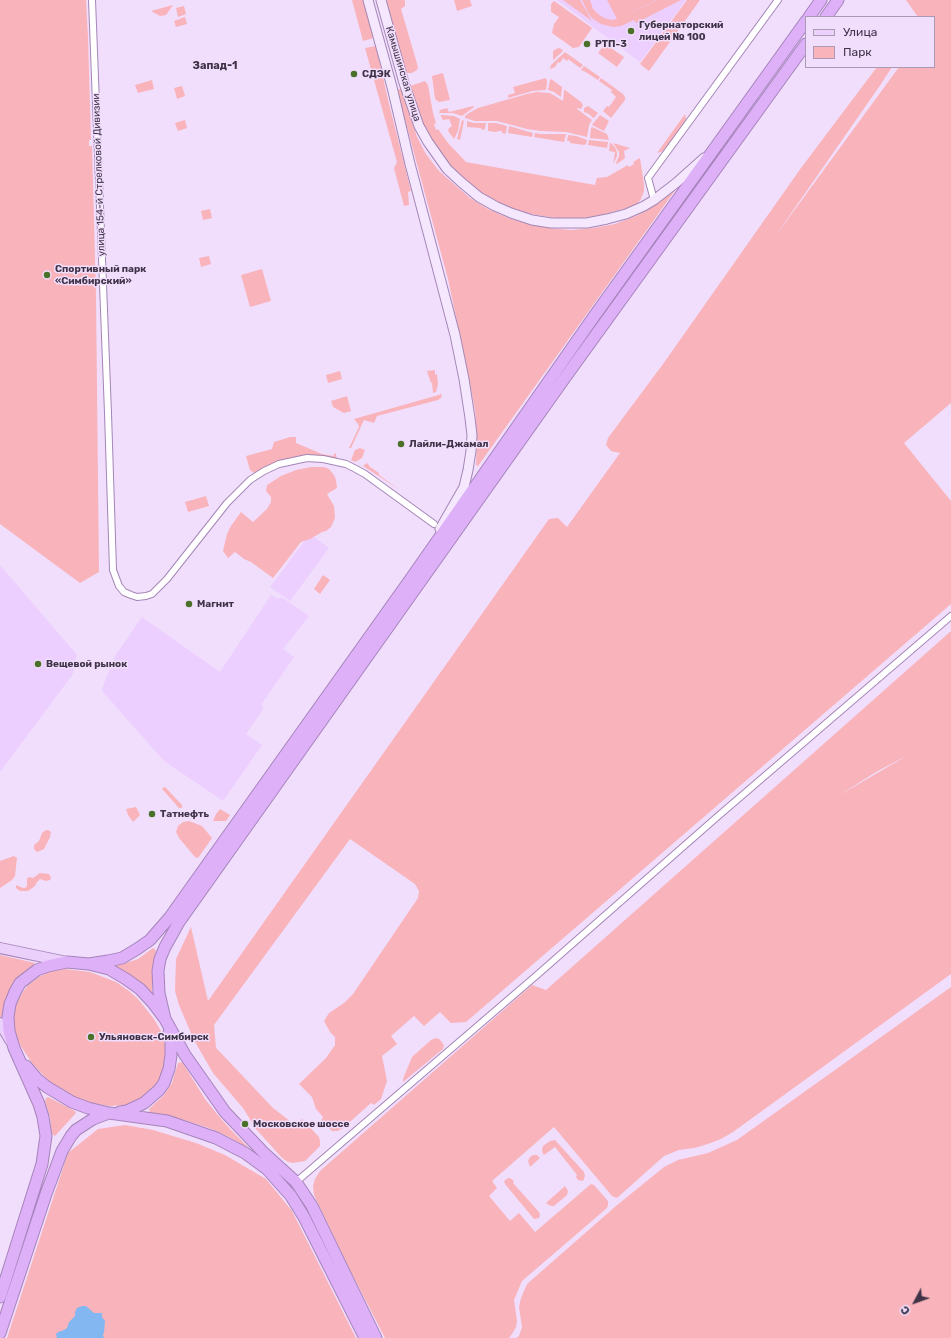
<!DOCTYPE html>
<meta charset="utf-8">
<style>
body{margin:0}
#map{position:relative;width:951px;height:1338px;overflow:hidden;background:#f1defd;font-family:Rubik,sans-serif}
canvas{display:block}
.legend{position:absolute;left:805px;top:16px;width:130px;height:52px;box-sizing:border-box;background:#f1defd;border:1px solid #aa9ab5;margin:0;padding:5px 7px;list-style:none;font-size:12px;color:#403348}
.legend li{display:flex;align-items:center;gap:8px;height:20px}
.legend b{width:20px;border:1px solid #aa9ab5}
.north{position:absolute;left:895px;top:1282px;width:40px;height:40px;-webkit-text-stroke:3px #f1defd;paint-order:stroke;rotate:229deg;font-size:11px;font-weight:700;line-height:16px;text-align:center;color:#403348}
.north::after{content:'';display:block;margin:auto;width:14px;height:18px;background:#403348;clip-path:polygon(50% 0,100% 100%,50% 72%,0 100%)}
</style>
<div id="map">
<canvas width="951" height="1338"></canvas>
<ul class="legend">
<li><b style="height:5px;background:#ebd0fb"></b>Улица</li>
<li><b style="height:11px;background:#f9b3ba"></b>Парк</li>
</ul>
<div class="north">С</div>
</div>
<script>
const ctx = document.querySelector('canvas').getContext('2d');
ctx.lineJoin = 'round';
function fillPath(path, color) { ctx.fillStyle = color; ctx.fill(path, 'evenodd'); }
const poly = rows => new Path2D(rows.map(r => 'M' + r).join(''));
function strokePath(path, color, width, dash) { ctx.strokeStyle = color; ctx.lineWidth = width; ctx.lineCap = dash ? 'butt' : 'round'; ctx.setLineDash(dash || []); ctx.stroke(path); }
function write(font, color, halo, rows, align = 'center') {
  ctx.font = font + ' Rubik,sans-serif'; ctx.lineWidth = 3; ctx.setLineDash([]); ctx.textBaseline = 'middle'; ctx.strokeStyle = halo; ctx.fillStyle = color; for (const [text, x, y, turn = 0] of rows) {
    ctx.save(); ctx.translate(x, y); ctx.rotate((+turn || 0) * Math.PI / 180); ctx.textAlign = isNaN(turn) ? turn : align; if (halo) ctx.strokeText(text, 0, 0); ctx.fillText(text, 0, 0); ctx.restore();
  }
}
fillPath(poly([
 [557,0,686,0,640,62],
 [310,534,329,548,290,601,270,587],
 [0,565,77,655,73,674,0,772],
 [271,595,278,599,281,597,309,616,283,649,294,657,261,705,263,706,263,710,246,734,262,745,223,801,164,761,103,692,102,689,115,656,142,617,220,672]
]), '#eccffe');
fillPath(poly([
 [0,0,86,0,88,37,91,140,89,140,89,146,92,146,96,295,99,572,80,583,0,524],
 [352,0,365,0,374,38,363,41],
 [383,0,405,0,405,6,401,9,418,67,417,70,412,73,406,73],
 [454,0,470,0,472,6,457,11],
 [563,0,580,0,592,21],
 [582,0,590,0,593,9,598,14,604,18,611,20,617,19,607,0,656,0,621,18,657,0,681,0,636,23,634,20,621,26,613,27,601,24,593,19,588,13],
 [687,0,700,0,649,71,640,64],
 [906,0,951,0,951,403,904,443,951,501,951,604,466,1022,451,1023,440,1012,424,1026,414,1016,391,1036,397,1044,382,1056,387,1081,381,1099,374,1105,371,1103,342,1129,337,1131,332,1131,321,1121,323,1117,316,1109,312,1097,299,1084,326,1058,335,1045,335,1037,330,1032,324,1021,329,1013,344,1003,353,994,418,898,419,891,415,884,350,839,214,1025,216,1048,221,1053,273,1108,295,1125,302,1119,319,1137,320,1141,320,1146,305,1161,293,1163,288,1162,282,1158,256,1129,243,1108,213,1073,194,1040,179,1005,175,991,176,959,191,927,208,1001,549,519,558,518,567,527,620,453,611,451,606,445,608,438,663,364,801,168,877,67,892,67,881,84,774,238,899,67,934,67,934,17,918,17],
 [554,1,592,28,579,47,573,48,552,33,554,24,559,17,551,12,551,4],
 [173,5,166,15,160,16,151,11],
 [184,6,186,14,178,17,176,8],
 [185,17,187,24,176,27,174,21],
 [605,44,624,57,617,67,598,53],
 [376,46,389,104,411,191,408,192,409,205,404,206,394,168,397,162,365,48],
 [559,48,563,50,562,52,553,60,553,51,556,49],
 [565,52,583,65,580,68,568,59,567,61,563,58,560,63,558,62,555,67,550,69,551,65],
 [584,66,600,77,598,80,584,71,583,71,581,70],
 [443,73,450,100,439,102,435,99,432,76],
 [546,78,547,82,546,90,533,91,508,98,508,95,515,93,513,87],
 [601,78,623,94,625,97,625,100,611,118,603,111,607,106,609,107,616,97,611,92,612,90,599,81],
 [551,79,562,87,561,97,554,92,548,90,550,80],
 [152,80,154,89,138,93,135,85],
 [425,81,428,85,433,113,436,123,434,124,436,130,438,129,448,143,466,162,595,185,597,178,607,177,628,165,629,167,634,164,633,162,640,158,644,184,644,191,641,199,637,204,627,208,594,217,581,218,563,219,530,214,512,208,496,201,477,191,451,167,427,135,410,88,410,86],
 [182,86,185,96,177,99,174,88],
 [402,88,417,137,426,154,439,171,470,198,488,209,508,218,528,224,549,228,571,230,593,228,615,224,636,216,648,209,661,201,679,185,478,466,476,465,477,438,475,410,470,384,448,279,397,90],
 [564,90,565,90,581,102,583,105,581,109,577,108,577,109,592,120,589,125,587,137,566,132,541,131,527,129,497,121,475,121,465,118,465,116,469,113,478,108,527,94,536,92,550,93,563,101],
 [473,106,474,107,462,116,453,113,439,113,440,110,447,108,449,112],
 [588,106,598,113,595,117,593,118,589,114,584,112,584,108],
 [685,114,686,118,686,122,664,151,657,153],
 [441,115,454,116,460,119,458,131,454,139,448,131,449,128,452,126,449,119,443,120,441,116],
 [600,115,609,121,604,131,592,125],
 [185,120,187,128,178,131,175,123],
 [462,120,464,121,460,140,457,139],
 [467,121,473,123,486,123,485,128,484,130,481,129,481,128,467,127],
 [488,123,496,123,507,126,506,132,505,134,502,133,502,131,498,131,497,132,488,131],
 [509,126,533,133,532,137,508,133],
 [592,127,607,134,609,140,590,138,591,128],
 [535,133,540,134,566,134,564,142,534,137],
 [568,135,576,136,587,140,586,144,584,145,570,143,570,141,567,141],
 [589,140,608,142,607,148,588,145],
 [610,142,616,149,617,153,617,156,613,164,615,152,609,151],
 [613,143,630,148,624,151,625,158,617,164,616,163,619,156,619,152],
 [210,209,212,218,203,220,201,211],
 [209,256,211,264,201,267,199,258],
 [262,269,271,301,250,307,241,275],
 [435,370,435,375,437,374,438,384,436,392,433,393,432,383,431,383,427,371],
 [340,371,342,379,328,383,326,375],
 [442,394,441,398,438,400,377,416,374,423,364,420,351,448,349,448,359,427,358,424,354,419],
 [347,396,351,411,344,413,333,407,331,401],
 [290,437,296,437,296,443,322,454,333,456,335,453,336,454,337,459,323,457,267,467,254,473,250,470,246,456,272,449,274,442],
 [360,448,365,450,362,458,355,462,351,460,355,450],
 [367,463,370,467,379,473,379,475,400,490,363,466],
 [311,467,324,467,329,469,334,475,336,480,337,488,327,494,334,506,335,518,331,527,326,531,322,532,310,539,301,542,273,578,251,562,244,559,235,552,228,558,223,551,227,534,231,526,241,512,253,522,267,509,271,502,271,497,266,491,267,485,281,476,296,470],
 [206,496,209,506,188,512,185,502],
 [323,575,330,580,320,594,314,589],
 [951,631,951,974,733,1132,721,1139,708,1144,694,1148,679,1150,664,1156,617,1198,612,1196,554,1127,492,1181,497,1188,489,1196,510,1221,519,1213,535,1232,591,1184,594,1185,608,1201,608,1205,607,1208,522,1281,514,1300,517,1321,516,1327,512,1334,509,1338,385,1338,350,1270,314,1195,313,1186,315,1179,320,1171,532,985,546,990],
 [908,755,838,796,876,772],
 [164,787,166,788,182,805,182,808,179,808,163,790,162,789],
 [136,807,140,815,133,822,128,815,126,809],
 [220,809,230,815,226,821,213,821,216,814],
 [189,821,202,826,212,838,198,858,195,857,179,838,176,832,178,826,183,822],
 [46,830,48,830,51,832,50,837,44,849,37,852,34,849,34,845,39,841,42,833],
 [14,856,17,858,15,876,12,880,0,888,0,861],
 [40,873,49,874,51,878,50,880,46,881,40,879,37,882,35,886,28,891,20,891,16,888,16,885,23,888,25,888,27,886,27,879,29,877,33,878],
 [153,948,156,950,153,964,152,995,111,966,123,964,138,959],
 [0,955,35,963,36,965,6,1001,2,1016,0,1018],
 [65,969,90,972,116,982,129,991,138,999,154,1019,161,1031,164,1042,166,1048,165,1063,161,1077,158,1083,153,1089,141,1099,125,1105,109,1106,87,1102,76,1098,59,1090,44,1076,32,1063,20,1045,15,1034,14,1021,15,1008,20,996,28,985,39,977,51,971],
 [951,987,951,1338,516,1338,519,1336,522,1327,519,1307,521,1298,527,1284,616,1206,664,1167,678,1160,708,1153,737,1140],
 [436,1038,439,1039,442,1042,444,1046,443,1049,403,1082,403,1079,412,1057,431,1040],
 [182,1062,205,1099,217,1114,231,1130,250,1149,229,1137,209,1128,184,1120,150,1113,149,1109,164,1095,172,1083,178,1063],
 [48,1097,75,1111,76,1113,55,1136,52,1134,50,1117,45,1101,46,1098],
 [125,1125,153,1130,196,1143,225,1155,266,1179,292,1211,356,1338,7,1338,68,1153,98,1129],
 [555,1140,584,1172,585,1176,583,1181,578,1180,576,1177,577,1175,555,1147,544,1155,543,1154,542,1150,543,1146,550,1141],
 [533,1155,537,1155,540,1158,530,1167,528,1161,530,1157],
 [508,1178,510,1178,514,1181,513,1183,539,1212,540,1215,539,1218,534,1219,505,1184,504,1181],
 [565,1186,568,1191,567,1195,554,1206,551,1206,547,1204,546,1203]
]), '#f9b3ba');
fillPath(poly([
 [82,1306,86,1306,94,1313,102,1313,102,1317,105,1321,104,1332,103,1335,104,1338,57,1338,56,1334,58,1332,64,1330,67,1328,69,1322,75,1316,75,1312,77,1308]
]), '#82b7f2');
const street = poly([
 [92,0,108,413,113,570,119,586,124,592,131,595,137,597,146,596,152,594,167,579,227,503,250,480,264,471,279,464,307,458,323,459,346,464,354,468,365,474,434,524],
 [654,200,648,178,778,0],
 [296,1182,537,975,717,817,951,616]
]);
const secondary = poly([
 [368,0,392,87,410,164,455,335,464,379,470,418,472,435,471,451,468,470,464,487,440,529],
 [381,0,404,83,419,126,428,142,447,169,461,182,479,197,495,206,511,213,532,220,551,223,587,223,607,219,626,214,644,206,654,200,676,183,704,158]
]);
const primary = poly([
 [0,948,67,962],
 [0,1023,10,1040]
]);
const highway = poly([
 [809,17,821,0],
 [826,17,838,0],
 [89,964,108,961,122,958,137,949,150,940,170,917,412,577,595,315,806,21],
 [165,1019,159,993,158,971,160,959,165,947,179,922,564,379,806,44],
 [26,1066,37,1079,47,1087,72,1102,88,1108,109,1113,167,1121,216,1138,245,1153,267,1169,291,1196,304,1217,365,1338],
 [120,1112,127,1111,144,1103,159,1090,164,1083,169,1069,171,1055,171,1041,169,1032],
 [0,1297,42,1164,46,1136,43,1117,39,1104,14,1048,9,1031,8,1017,10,1004,15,992,20,983,37,970,48,966,67,962,89,964,109,969,126,979,140,989,153,1003,165,1019,185,1055,225,1112,263,1152,296,1182,312,1206,376,1338],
 [0,1333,46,1194,62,1151,71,1136,76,1130,93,1119,109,1113]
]);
strokePath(street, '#a486b6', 8);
strokePath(secondary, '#a486b6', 11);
strokePath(primary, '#a684ba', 12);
strokePath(highway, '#a684ba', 13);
strokePath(street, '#fff', 6);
strokePath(secondary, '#f5e7fd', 9);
strokePath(primary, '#ebd0fb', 10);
strokePath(highway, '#ddb0f8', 11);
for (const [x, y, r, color] of [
 [631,31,4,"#4b702a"],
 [587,44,4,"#4b702a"],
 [354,74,4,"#4b702a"],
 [47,275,4,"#4b702a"],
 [401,444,4,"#4b702a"],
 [189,604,4,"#4b702a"],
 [38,664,4,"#4b702a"],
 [152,814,4,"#4b702a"],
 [91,1037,4,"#4b702a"],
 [245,1124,4,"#4b702a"]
]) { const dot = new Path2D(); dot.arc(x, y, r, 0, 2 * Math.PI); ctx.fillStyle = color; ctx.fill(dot); strokePath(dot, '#f1defd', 1.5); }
write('bold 10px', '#403348', '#f1defd', [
 ["Губернаторский",639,25],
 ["лицей № 100",639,37],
 ["РТП-3",595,44],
 ["СДЭК",362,74],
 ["Спортивный парк",55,269],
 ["«Симбирский»",55,281],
 ["Лайли-Джамал",409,444],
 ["Магнит",197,604],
 ["Вещевой рынок",46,664],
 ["Татнефть",160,814],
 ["Ульяновск-Симбирск",99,1037],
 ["Московское шоссе",253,1124]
], 'left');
write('10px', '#403348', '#f1defd', [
 ["Камышинская улица",403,74,73],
 ["улица 154-й Стрелковой Дивизии",99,175,-92]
]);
write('bold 11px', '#403348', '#f1defd', [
 ["Запад-1",215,66]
]);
</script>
